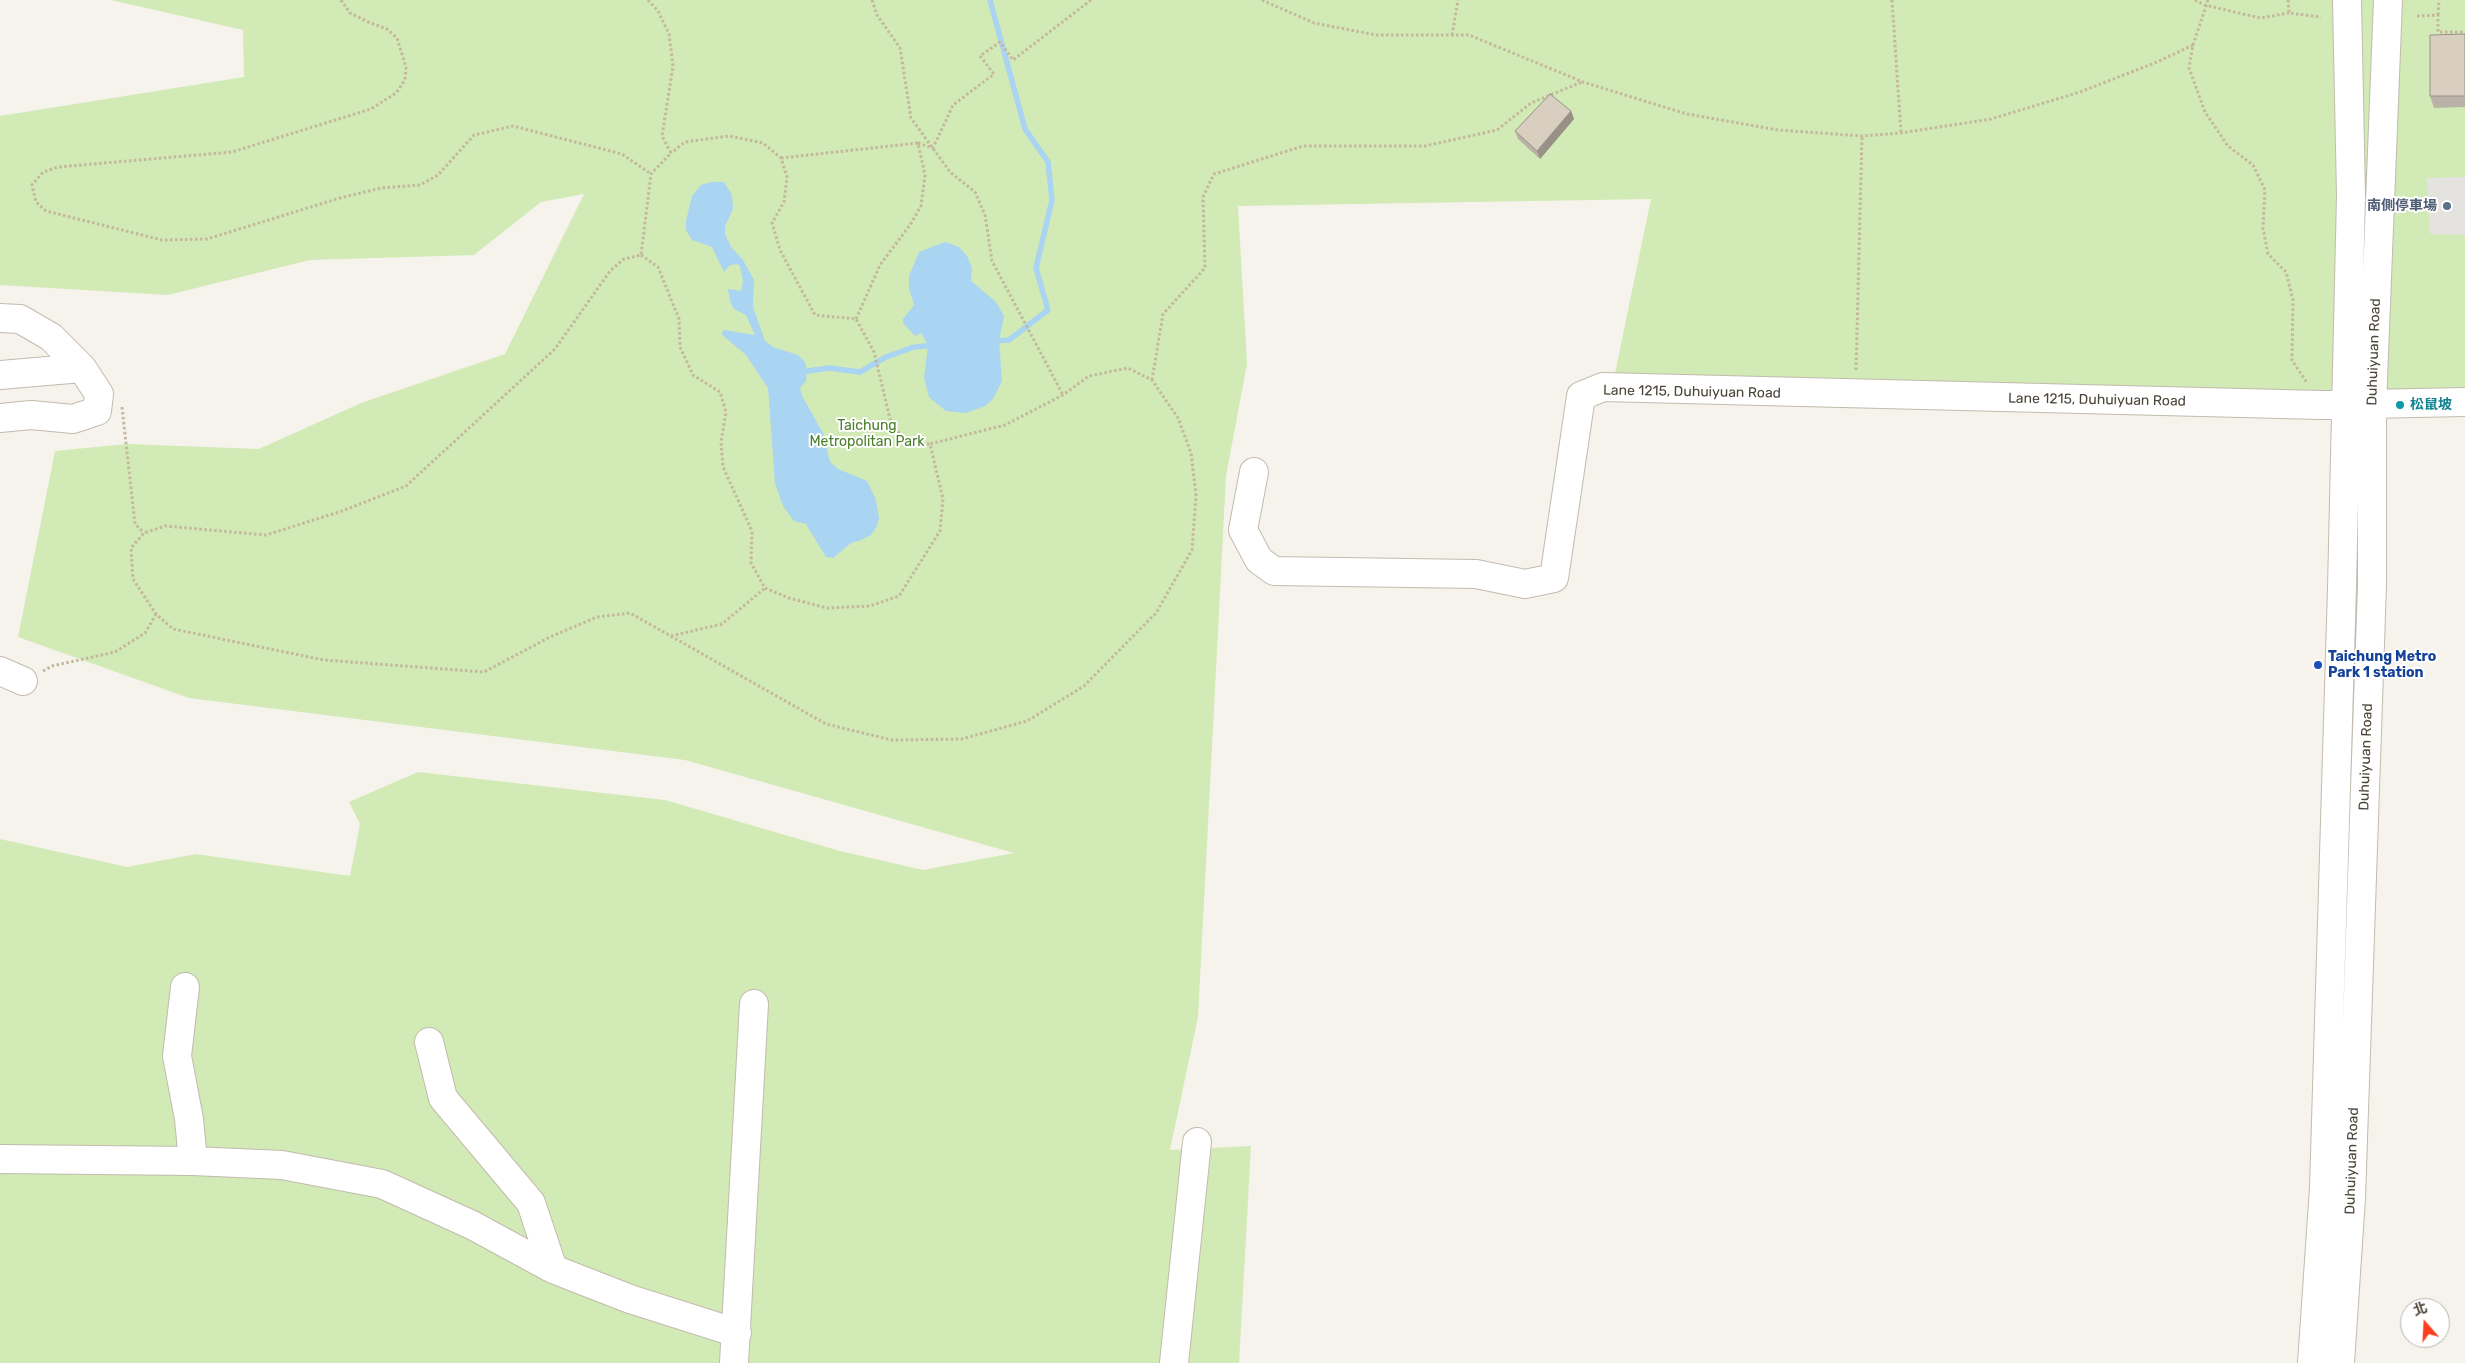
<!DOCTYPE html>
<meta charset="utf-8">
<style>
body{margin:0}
#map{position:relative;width:2465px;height:1363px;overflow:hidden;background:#f6f3ec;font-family:Rubik,"Noto Sans TC",sans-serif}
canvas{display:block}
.north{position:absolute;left:2400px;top:1298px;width:50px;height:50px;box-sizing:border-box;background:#fff;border:1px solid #b7b4b0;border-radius:50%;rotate:341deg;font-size:14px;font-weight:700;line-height:20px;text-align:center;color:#4b4439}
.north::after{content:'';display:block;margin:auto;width:18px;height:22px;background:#fc3f1d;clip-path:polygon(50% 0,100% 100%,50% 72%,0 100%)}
</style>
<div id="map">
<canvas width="2465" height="1363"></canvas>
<div class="north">北</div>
</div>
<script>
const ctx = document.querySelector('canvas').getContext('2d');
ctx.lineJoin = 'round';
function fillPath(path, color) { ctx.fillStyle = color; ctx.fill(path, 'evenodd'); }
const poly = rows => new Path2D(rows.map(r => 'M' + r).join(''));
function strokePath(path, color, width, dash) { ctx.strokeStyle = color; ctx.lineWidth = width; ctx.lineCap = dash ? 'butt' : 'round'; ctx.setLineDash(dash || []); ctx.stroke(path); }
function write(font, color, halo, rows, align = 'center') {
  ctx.font = font + ' Rubik,"Noto Sans TC",sans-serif'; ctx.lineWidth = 4; ctx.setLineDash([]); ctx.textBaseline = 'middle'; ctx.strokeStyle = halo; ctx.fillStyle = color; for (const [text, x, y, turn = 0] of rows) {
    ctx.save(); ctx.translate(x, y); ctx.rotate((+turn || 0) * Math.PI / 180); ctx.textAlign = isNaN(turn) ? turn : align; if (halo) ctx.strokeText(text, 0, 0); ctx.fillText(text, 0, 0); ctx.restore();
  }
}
fillPath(poly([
 [111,0,2465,0,2465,394,2330,396,1614,378,1651,199,1238,206,1247,364,1226,476,1198,1017,1170,1150,1251,1146,1239,1363,0,1363,0,839,127,867,196,854,350,876,360,824,349,802,418,772,665,800,840,851,923,870,1014,853,685,760,189,698,18,637,55,451,127,444,259,449,361,403,505,354,584,194,541,202,474,255,310,260,168,295,0,285,0,116,244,77,243,30]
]), '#d2eab5');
fillPath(poly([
 [2465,177,2465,235,2430,234,2427,178]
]), '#e5e3e0');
fillPath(poly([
 [712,182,724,182,732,195,733,209,725,226,725,234,731,247,743,260,754,280,753,307,765,341,773,347,798,355,805,362,807,371,806,381,800,388,802,396,823,433,830,462,838,469,867,481,876,500,879,518,877,526,871,535,859,541,851,543,833,558,826,557,806,524,794,521,783,506,775,483,768,388,746,355,721,334,724,330,755,335,746,315,734,309,730,301,728,289,741,291,743,282,740,266,737,264,730,265,724,272,712,247,692,240,686,230,686,221,692,196,701,185],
 [945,242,959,247,967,256,972,268,971,281,996,302,1004,316,999,340,1002,381,993,399,985,406,966,413,946,411,929,397,924,378,928,345,921,333,915,336,903,323,903,319,914,305,909,288,909,276,919,252]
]), '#a9d4f2');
strokePath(poly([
 [990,0,1025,129,1048,162,1052,200,1036,268,1048,310,1009,340,993,341],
 [807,371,829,368,860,372,886,357,914,347,936,345]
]), '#a9d4f2', 5.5);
const minor = poly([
 [0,318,20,319,51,337,82,368],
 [0,375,82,368,99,394,97,411,73,419,31,415,0,418],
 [1254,472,1243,530,1259,560,1274,571,1476,574,1525,584,1554,578,1581,396,1603,387,2321,405,2465,402],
 [0,671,23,681],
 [185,987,177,1056,189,1119,193,1161],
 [429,1042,443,1098,531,1203,553,1269],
 [0,1159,193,1161,282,1165,382,1184,472,1225,553,1269,630,1299,737,1333],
 [734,1363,754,1004],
 [1174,1363,1197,1142],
 [2312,1363,2324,1188,2342,588,2351,195,2347,0],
 [2340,1363,2351,1198,2372,585,2372,405,2388,0]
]);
strokePath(minor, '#c2bbae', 30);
strokePath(poly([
 [341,0,350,13,368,22,387,29,397,38,406,67,405,80,396,93,371,109,232,152,58,167,43,172,32,185,36,202,46,211,162,240,207,239,340,198,381,188,420,185,438,175,474,135,513,126,622,154,651,174],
 [648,0,658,11,669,34,673,66,662,136,671,153,651,174,641,255,624,259,610,271,555,349,406,486,342,511,266,535,165,526,144,533,131,548,133,579,156,614,173,629,324,660,484,672,550,637,597,617,630,613,826,724,892,740,962,739,1027,721,1084,686,1156,613,1192,550,1196,495,1191,453,1178,418,1152,380,1128,368,1089,376,1063,395,1005,425,930,444],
 [872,0,877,15,900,48,911,118,950,172,975,192,985,215,992,261,1063,395],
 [1262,0,1314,23,1376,35,1469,35,1583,82,1687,114,1778,130,1862,136,1901,133,1991,119,2080,92,2157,62,2193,45],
 [1892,0,1901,133],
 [2195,0,2205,5,2260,18,2289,13],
 [2208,0,2193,45,2189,68,2205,112,2228,146,2253,165,2265,190,2263,228,2268,254,2286,272,2293,300,2292,360,2307,383],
 [2288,0,2289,13,2321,17],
 [2438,15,2439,0],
 [2417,16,2438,15,2438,32,2465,32],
 [1452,35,1458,0],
 [781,158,918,143],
 [641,255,658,267,679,319,680,347,693,375,720,392,726,412,721,442,723,467,752,531,751,563,765,588,789,598,827,608,870,606,899,596,940,531,943,499,930,444,904,441,890,419,874,352,856,319,815,315,780,250,772,223,784,202,787,177,781,158,763,143,729,136,685,142,671,153],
 [856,319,880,265,910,225,921,206,925,175,918,143,933,148,953,105,994,74,980,56,1000,42,1013,60,1091,0],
 [1856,370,1862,136],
 [1152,380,1163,314,1205,268,1203,197,1214,174,1303,146,1425,146,1497,130,1531,103,1582,82],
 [122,407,135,524,144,533],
 [671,636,722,624,765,588],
 [43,671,52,666,115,652,145,633,156,614]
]), '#c4b79f', 3, [2.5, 2.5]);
strokePath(minor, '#fff', 28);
fillPath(poly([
 [2465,34,2465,107,2434,108,2430,96],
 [1571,111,1574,119,1540,159,1518,139,1515,131]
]), '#bab2a6');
fillPath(poly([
 [1571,111,1574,119,1540,159,1537,151]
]), '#979187');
const building = poly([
 [2465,34,2465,96,2430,96,2430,35,2465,34],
 [1550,94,1571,111,1537,151,1515,131,1550,94]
]);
fillPath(building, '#d8cfc1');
strokePath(building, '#979187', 1);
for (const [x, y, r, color] of [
 [2447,206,5,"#5c6f8a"],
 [2400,405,5,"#0f9aa8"],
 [2318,665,5,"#1a4fb4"]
]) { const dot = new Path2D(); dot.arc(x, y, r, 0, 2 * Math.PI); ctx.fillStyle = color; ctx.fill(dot); strokePath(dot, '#fff', 2); }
write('bold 14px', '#4e5e75', '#fff', [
 ["南側停車場",2437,206]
], 'right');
write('14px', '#4b4439', '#fff', [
 ["Duhuiyuan Road",2374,352,-88],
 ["Lane 1215, Duhuiyuan Road",1692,392,1],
 ["Lane 1215, Duhuiyuan Road",2097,400,1],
 ["Duhuiyuan Road",2366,757,-88],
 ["Duhuiyuan Road",2352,1161,-88]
]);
write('bold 14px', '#0d838f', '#fff', [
 ["松鼠坡",2410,405]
], 'left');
write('14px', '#4a7f2a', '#fff', [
 ["Taichung",867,426],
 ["Metropolitan Park",867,442]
]);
write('bold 14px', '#164399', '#fff', [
 ["Taichung Metro",2328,657],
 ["Park 1 station",2328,673]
], 'left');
</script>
